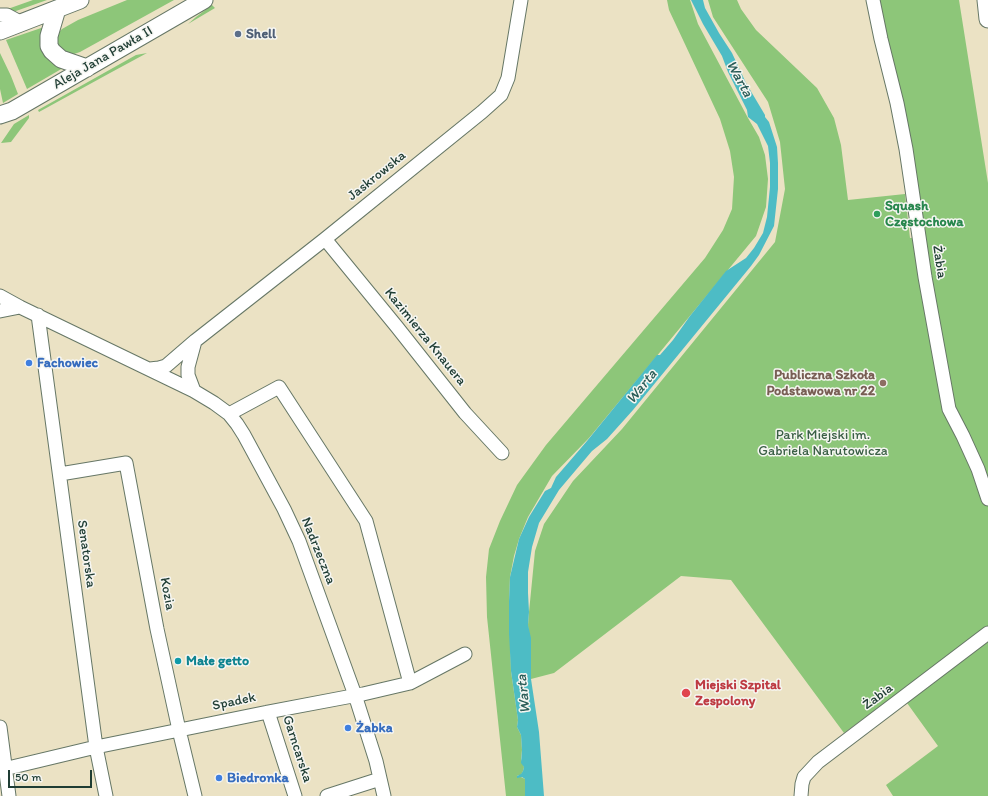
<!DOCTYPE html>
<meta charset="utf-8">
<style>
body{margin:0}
#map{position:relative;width:988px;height:796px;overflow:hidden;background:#ebe2c4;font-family:Itim,sans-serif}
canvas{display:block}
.scale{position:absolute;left:8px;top:770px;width:84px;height:18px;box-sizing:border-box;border:2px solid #1f3d34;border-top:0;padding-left:5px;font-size:12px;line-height:14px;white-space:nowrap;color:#1f3d34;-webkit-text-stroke:3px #f6f6f2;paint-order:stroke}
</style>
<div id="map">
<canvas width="988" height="796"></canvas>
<div class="scale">50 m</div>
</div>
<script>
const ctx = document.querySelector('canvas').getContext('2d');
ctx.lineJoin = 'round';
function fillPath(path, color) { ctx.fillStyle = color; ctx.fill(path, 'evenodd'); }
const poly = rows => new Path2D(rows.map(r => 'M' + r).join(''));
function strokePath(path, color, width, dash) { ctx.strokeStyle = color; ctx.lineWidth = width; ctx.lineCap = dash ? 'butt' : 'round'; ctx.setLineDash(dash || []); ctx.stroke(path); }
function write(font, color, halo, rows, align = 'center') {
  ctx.font = font + ' Itim,sans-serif'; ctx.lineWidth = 3; ctx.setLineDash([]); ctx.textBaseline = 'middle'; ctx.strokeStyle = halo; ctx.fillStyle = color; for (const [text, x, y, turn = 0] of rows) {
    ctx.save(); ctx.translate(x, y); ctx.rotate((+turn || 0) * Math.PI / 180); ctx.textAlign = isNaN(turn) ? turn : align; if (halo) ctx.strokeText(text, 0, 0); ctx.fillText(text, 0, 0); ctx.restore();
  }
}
fillPath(poly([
 [33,0,47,0,16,11,5,12,2,11],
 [127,0,174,0,80,52,74,54,63,51,56,43,58,33,62,29,78,20],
 [667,0,690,0,698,24,748,118,759,137,765,155,768,179,766,207,756,236,589,438,552,476,528,517,519,539,514,556,510,577,509,601,511,671,518,720,517,727,521,735,522,750,521,759,524,767,523,771,521,775,517,775,525,779,525,796,506,796,487,617,486,577,489,549,500,521,517,485,546,445,705,258,723,230,732,209,734,177,730,151,720,119,669,10],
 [708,0,737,0,741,9,756,30,817,88,834,118,841,145,848,200,905,194,910,238,924,237,877,0,959,0,988,183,988,796,893,796,886,785,938,746,907,703,898,693,844,733,731,580,681,576,554,673,531,679,528,625,529,612,535,551,544,524,573,481,622,429,775,242,785,189,780,142,768,102,713,17],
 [212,5,215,8,188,24,196,17],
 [44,27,63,68,27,89,6,40],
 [0,53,11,76,18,94,3,103,0,89],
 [147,53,110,73,39,112,38,110,136,55],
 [29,115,29,118,11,142,1,143,14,124]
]), '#8dc679');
fillPath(poly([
 [691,0,703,0,705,8,719,33,732,53,746,83,765,115,765,117,769,122,777,147,778,163,778,189,774,226,759,255,751,266,633,410,607,439,592,451,559,490,539,523,532,547,528,572,528,593,529,612,528,625,531,638,531,679,539,732,544,796,525,796,525,779,522,777,517,778,517,776,521,774,523,771,524,767,521,763,522,750,521,735,517,727,518,720,511,671,509,633,509,601,510,577,519,539,529,517,545,491,551,488,556,477,569,462,587,441,657,355,660,355,673,340,690,316,726,271,746,258,754,248,763,233,767,217,770,187,770,163,768,146,757,124,748,117,747,110,728,72,722,56,703,24]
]), '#4dbcc5');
const minor = poly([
 [873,0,881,39,897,103,906,149,925,277,949,409,963,436,978,469,988,499],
 [0,15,7,15,20,22],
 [325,239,397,327,465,413,502,453],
 [0,296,20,307,194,391,214,403,229,414,237,424,244,435,284,509,299,541,355,695,376,761,384,796],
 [0,311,20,307],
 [38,315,96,747,106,796],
 [150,369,159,368,166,366,195,341,325,239,482,112,501,95,508,78,521,0],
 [194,391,188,375,188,367,195,341],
 [229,414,279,387,366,521,410,683],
 [60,474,126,463,157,629,179,730,195,796],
 [268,712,295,796],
 [0,727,9,796],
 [0,770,96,747,268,712,363,694,410,683,465,654],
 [327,796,380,779],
 [801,796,802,784,804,777,818,762,988,633]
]);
const major = poly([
 [986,0,988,19],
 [57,9,49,36,49,46,52,51,61,59,87,68],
 [0,31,80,0],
 [0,115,12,111,204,0]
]);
strokePath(minor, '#676', 15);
strokePath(major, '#676', 19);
strokePath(minor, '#fff', 13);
strokePath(major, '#fff', 17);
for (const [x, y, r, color] of [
 [238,34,4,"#5c6f8a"],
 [877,214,4,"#2e9e5b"],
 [29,363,4,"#3f7fe0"],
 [883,383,4,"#8d6e63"],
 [178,661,4,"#0f9aa8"],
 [686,693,5,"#e0444e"],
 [348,728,4,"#3f7fe0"],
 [219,778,4,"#3f7fe0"]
]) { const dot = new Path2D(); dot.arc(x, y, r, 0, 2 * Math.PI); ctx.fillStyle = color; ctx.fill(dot); strokePath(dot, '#f6f6f2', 1.5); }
write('bold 14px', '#4e5e75', '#f6f6f2', [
 ["Shell",246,34]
], 'left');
write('14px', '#1f3d34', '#f6f6f2', [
 ["Aleja Jana Pawła II",103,58,-30],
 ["Jaskrowska",377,176,-39],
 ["Żabia",939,262,81],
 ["Kazimierza Knauera",425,337,51],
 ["Nadrzeczna",318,551,68],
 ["Senatorska",86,554,82],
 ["Kozia",167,594,79],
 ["Żabia",878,697,-37],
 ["Spadek",234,702,-12],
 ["Garncarska",297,749,72]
]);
write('bold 14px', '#27864d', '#f6f6f2', [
 ["Squash",885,206],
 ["Częstochowa",885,222]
], 'left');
write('bold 14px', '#366cbe', '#f6f6f2', [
 ["Fachowiec",37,363],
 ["Żabka",356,728],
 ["Biedronka",227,778]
], 'left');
write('bold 14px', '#785e54', '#f6f6f2', [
 ["Publiczna Szkoła",875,375],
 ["Podstawowa nr 22",875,391]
], 'right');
write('14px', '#3a5f45', '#f6f6f2', [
 ["Park Miejski im.",823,435],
 ["Gabriela Narutowicza",823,451]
]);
write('bold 14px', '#0d838f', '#f6f6f2', [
 ["Małe getto",186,661]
], 'left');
write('bold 14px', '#be3a42', '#f6f6f2', [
 ["Miejski Szpital",695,685],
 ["Zespolony",695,701]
], 'left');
write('italic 15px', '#2a5d58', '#f6f6f2', [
 ["Warta",739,79,61],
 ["Warta",642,387,-51],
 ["Warta",524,694,-96]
]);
</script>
